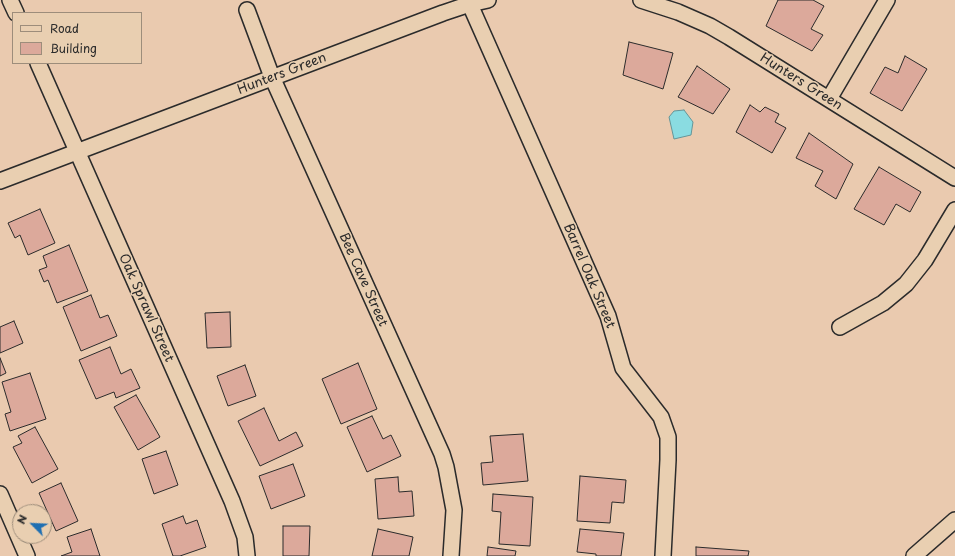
<!DOCTYPE html>
<style>
body{margin:0}
#map{position:relative;width:955px;height:556px;overflow:hidden;background:#eacaaf;font-family:"Playpen Sans",sans-serif}
canvas{display:block}
.legend{position:absolute;left:12px;top:12px;width:130px;height:52px;box-sizing:border-box;background:#e9cfb1;border:1px solid #9d8d7b;margin:0;padding:5px 7px;list-style:none;font-size:12px;color:#2b2b2b}
.legend li{display:flex;align-items:center;gap:8px;height:20px}
.legend b{width:20px;border:1px solid #9d8d7b}
.north{position:absolute;left:12px;top:504px;width:40px;height:40px;box-sizing:border-box;background:#e9cfb1;border:1px solid #9d8d7b;border-radius:50%;rotate:294deg;font-size:11px;font-weight:700;line-height:16px;text-align:center;color:#2b2b2b}
.north::after{content:'';display:block;margin:auto;width:14px;height:18px;background:#1f6fb2;clip-path:polygon(50% 0,100% 100%,50% 72%,0 100%)}
</style>
<div id="map">
<canvas width="955" height="556"></canvas>
<ul class="legend">
<li><b style="height:5px;background:#e9cfb1"></b>Road</li>
<li><b style="height:11px;background:#dca99b"></b>Building</li>
</ul>
<div class="north">N</div>
</div>
<script>
const ctx = document.querySelector('canvas').getContext('2d');
ctx.lineJoin = 'round';
function fillPath(path, color) { ctx.fillStyle = color; ctx.fill(path, 'evenodd'); }
const poly = rows => new Path2D(rows.map(r => 'M' + r).join(''));
function strokePath(path, color, width, dash) { ctx.strokeStyle = color; ctx.lineWidth = width; ctx.lineCap = dash ? 'butt' : 'round'; ctx.setLineDash(dash || []); ctx.stroke(path); }
function write(font, color, halo, rows, align = 'center') {
  ctx.font = font + ' "Playpen Sans",sans-serif'; ctx.lineWidth = 3; ctx.setLineDash([]); ctx.textBaseline = 'middle'; ctx.strokeStyle = halo; ctx.fillStyle = color; for (const [text, x, y, turn = 0] of rows) {
    ctx.save(); ctx.translate(x, y); ctx.rotate((+turn || 0) * Math.PI / 180); ctx.textAlign = isNaN(turn) ? turn : align; if (halo) ctx.strokeText(text, 0, 0); ctx.fillText(text, 0, 0); ctx.restore();
  }
}
const water = poly([
 [684,110,693,122,691,135,674,139,669,117,674,111,684,110]
]);
fillPath(water, '#8adce1');
strokePath(water, '#649598', 1);
const building = poly([
 [778,0,813,0,824,6,811,29,823,35,812,51,766,26,778,0],
 [629,42,673,53,663,89,623,75,629,42],
 [905,56,927,69,902,111,870,93,885,67,898,73,905,56],
 [697,66,730,89,713,114,678,97,697,66],
 [750,105,760,112,765,107,779,114,775,122,786,128,772,153,736,132,750,105],
 [809,133,853,164,836,199,815,186,823,171,796,158,809,133],
 [879,167,921,192,910,212,896,204,884,225,854,209,879,167],
 [40,209,55,243,28,255,20,235,15,238,8,223,40,209],
 [69,245,88,291,57,303,48,280,44,282,39,270,47,267,43,256,69,245],
 [91,295,100,318,108,315,117,336,81,351,63,307,91,295],
 [230,312,231,347,207,348,205,313,230,312],
 [14,321,23,343,0,353,0,327,14,321],
 [110,347,121,374,131,369,140,388,116,398,114,392,96,399,79,360,110,347],
 [0,358,6,373,0,376,0,358],
 [358,363,377,409,341,424,322,379,358,363],
 [245,365,256,396,228,406,217,376,245,365],
 [30,373,46,419,10,431,5,414,11,412,2,382,30,373],
 [136,395,160,437,138,450,114,407,136,395],
 [264,408,279,441,296,432,303,446,260,466,238,421,264,408],
 [372,416,383,439,391,435,401,456,367,472,347,427,372,416],
 [35,427,58,469,32,483,13,447,22,443,18,436,35,427],
 [523,434,528,481,483,485,481,463,493,462,490,436,523,434],
 [166,451,178,485,154,494,142,459,166,451],
 [293,464,305,496,271,509,259,476,293,464],
 [580,476,626,480,624,503,612,502,610,523,577,521,580,476],
 [398,477,399,492,412,491,414,516,378,519,375,479,398,477],
 [61,483,78,521,56,531,39,493,61,483],
 [493,494,533,497,530,546,499,544,501,512,492,511,493,494],
 [183,516,186,524,197,520,206,547,180,556,173,556,162,524,183,516],
 [283,526,310,526,309,556,283,556,283,526],
 [91,529,100,556,61,556,72,552,67,537,91,529],
 [378,529,413,537,409,556,372,556,378,529],
 [580,529,624,533,621,556,596,556,596,554,577,552,580,529],
 [488,547,516,551,515,556,487,556,488,547],
 [696,547,749,551,748,556,696,556,696,547]
]);
fillPath(building, '#dca99b');
strokePath(building, '#2b2b2b', 1);
const street = poly([
 [10,0,16,13],
 [468,0,608,316,623,368,661,417,668,437,668,460,663,556],
 [641,0,678,12,710,26,729,37,955,178],
 [247,10,272,77,442,454,446,467,454,510,451,556],
 [38,63,232,501,245,537,247,556],
 [829,99,887,0],
 [0,181,443,13,470,4,488,0],
 [840,327,883,303,906,284,925,260,955,210],
 [0,494,27,556],
 [914,556,955,520]
]);
strokePath(street, '#2b2b2b', 18);
strokePath(street, '#e9cfb1', 15);
write('13px', '#2b2b2b', '#e9cfb1', [
 ["Hunters Green",282,74,-21],
 ["Hunters Green",801,82,32],
 ["Barrel Oak Street",589,276,67],
 ["Bee Cave Street",363,280,66],
 ["Oak Sprawl Street",146,308,66]
]);
</script>
